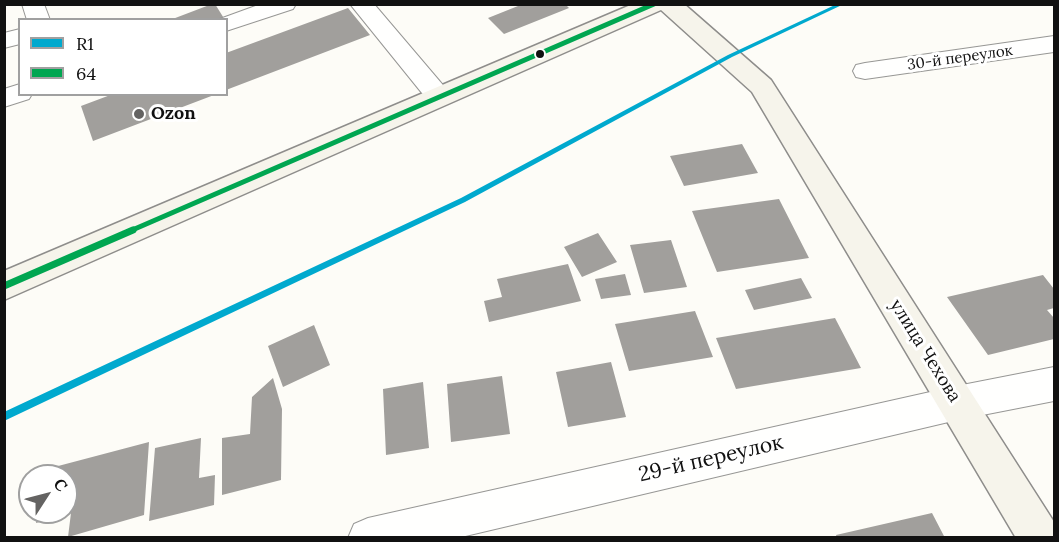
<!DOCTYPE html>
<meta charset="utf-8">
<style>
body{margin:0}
#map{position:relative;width:1059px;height:542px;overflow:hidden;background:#fdfcf7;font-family:Lora,serif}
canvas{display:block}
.frame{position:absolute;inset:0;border:6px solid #111;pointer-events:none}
.legend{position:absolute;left:18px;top:18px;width:210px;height:78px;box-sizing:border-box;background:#fff;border:2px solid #a0a0a0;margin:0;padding:8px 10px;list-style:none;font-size:18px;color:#111}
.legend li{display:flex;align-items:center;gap:12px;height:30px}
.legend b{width:30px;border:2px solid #a0a0a0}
.north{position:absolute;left:18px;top:464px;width:60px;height:60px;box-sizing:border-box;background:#fff;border:2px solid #a0a0a0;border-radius:50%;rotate:54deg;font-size:16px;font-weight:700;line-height:24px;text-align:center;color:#111}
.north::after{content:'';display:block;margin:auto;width:21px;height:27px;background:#646362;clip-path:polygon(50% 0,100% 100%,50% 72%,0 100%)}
</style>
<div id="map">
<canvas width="1059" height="542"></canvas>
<div class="frame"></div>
<ul class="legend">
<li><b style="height:8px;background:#00a9ce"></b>R1</li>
<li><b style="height:8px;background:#00a651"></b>64</li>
</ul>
<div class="north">С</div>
</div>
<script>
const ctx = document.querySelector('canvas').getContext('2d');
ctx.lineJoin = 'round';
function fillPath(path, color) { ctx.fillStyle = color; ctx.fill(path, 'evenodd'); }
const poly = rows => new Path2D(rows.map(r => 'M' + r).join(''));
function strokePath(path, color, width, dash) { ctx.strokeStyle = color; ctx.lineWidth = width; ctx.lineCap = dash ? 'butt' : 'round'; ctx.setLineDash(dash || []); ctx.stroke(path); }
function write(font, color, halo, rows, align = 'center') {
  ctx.font = font + ' Lora,serif'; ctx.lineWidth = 6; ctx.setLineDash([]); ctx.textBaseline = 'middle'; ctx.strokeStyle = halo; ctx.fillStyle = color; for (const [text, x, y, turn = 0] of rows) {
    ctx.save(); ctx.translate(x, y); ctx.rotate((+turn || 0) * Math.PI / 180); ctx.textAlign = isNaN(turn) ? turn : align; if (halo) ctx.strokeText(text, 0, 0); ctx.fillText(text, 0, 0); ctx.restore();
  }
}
fillPath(poly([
 [215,4,225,20,170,20,212,4],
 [523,4,565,4,569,8,504,34,488,18],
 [348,8,370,35,226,90,226,53],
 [113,94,214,94,214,95,93,141,81,106],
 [742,144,758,173,684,186,670,156],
 [779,199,809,258,717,272,692,211],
 [598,233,617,262,582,277,564,247],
 [671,240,687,287,644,293,630,245],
 [568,264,581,301,489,322,484,301,502,297,497,279],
 [625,274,631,295,601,299,595,279],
 [1043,275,1054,289,1054,308,1047,310,1054,318,1054,339,988,355,947,297],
 [801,278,812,298,754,310,745,290],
 [695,311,713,357,629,371,615,324],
 [835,318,861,368,736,389,716,338],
 [314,325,330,365,283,387,268,346],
 [611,362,626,417,568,427,556,372],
 [502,376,510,434,451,442,447,384],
 [273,378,282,409,281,480,222,495,222,438,250,434,252,397],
 [423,382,429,448,386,455,383,389],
 [201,438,199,478,215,475,214,505,149,521,155,448],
 [149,442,144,515,68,537,71,513,36,523,37,512,66,512,66,476,42,476,43,470],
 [932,513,945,538,837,538,836,535]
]), '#a19f9c');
const street = poly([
 [22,4,44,4,50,20,27,20,22,4],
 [261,4,296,4,293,9,226,31,226,20,217,20,261,4],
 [350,4,374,4,448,91,452,97,448,103,439,106,430,103,350,4],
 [20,29,20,44,4,48,4,33,20,29],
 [1054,36,1054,52,865,79,856,77,853,71,856,65,865,63,1054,36],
 [20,84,20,94,32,94,29,99,4,107,4,89,20,84],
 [1054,367,1054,401,957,420,457,538,348,538,354,524,368,518,957,386,1054,367]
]);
const secondary = poly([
 [633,4,684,4,771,80,1054,522,1054,538,1016,538,752,92,661,10,4,300,4,271,633,4]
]);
strokePath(street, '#979795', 2);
strokePath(secondary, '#8e8d8b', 3);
fillPath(street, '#fffffe');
fillPath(secondary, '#f6f4eb');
strokePath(poly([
 [130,231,654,4]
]), '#00a651', 5);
strokePath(poly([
 [4,286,133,230]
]), '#00a651', 7);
fillPath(poly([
 [837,4,844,4,732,57,465,202,4,421,4,412,461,198,728,55,837,4]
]), '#00a9ce');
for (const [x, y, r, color] of [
 [540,54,5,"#111"],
 [139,114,6,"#646362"]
]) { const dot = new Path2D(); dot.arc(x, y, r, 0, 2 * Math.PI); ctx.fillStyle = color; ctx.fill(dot); strokePath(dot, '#fff', 2); }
write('15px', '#111', '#fff', [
 ["30-й переулок",960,58,-8]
]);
write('bold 18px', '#111', '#fff', [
 ["Ozon",151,114]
], 'left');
write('18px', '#111', '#fff', [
 ["улица Чехова",925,351,58]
]);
write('21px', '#111', '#fff', [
 ["29-й переулок",711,459,-13]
]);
</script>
